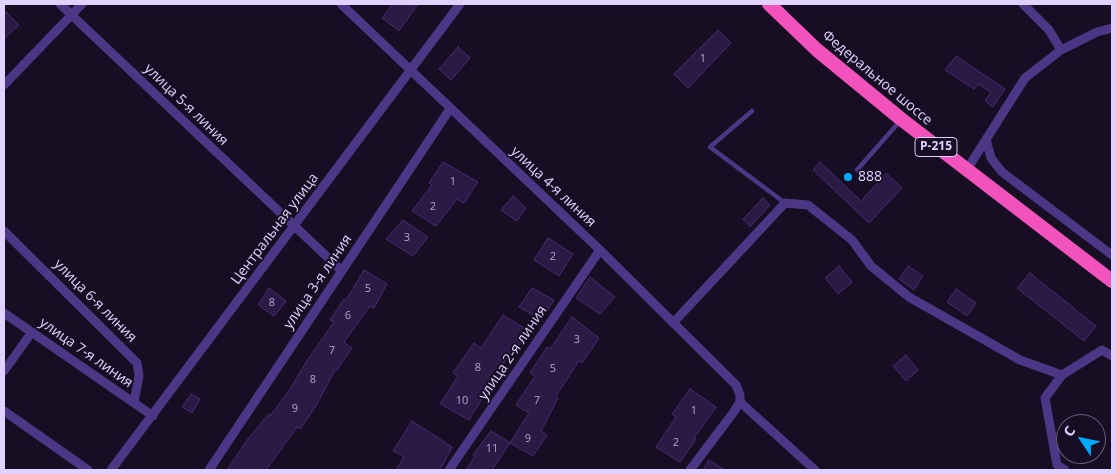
<!DOCTYPE html>
<meta charset="utf-8">
<style>
body{margin:0}
#map{position:relative;width:1116px;height:474px;overflow:hidden;background:#170e24;font-family:"Open Sans",sans-serif}
canvas{display:block}
.frame{position:absolute;inset:0;border:5px solid #e0d1ff;pointer-events:none}
.north{position:absolute;left:1056px;top:414px;width:50px;height:50px;box-sizing:border-box;background:#170e24;border:1px solid #675c7c;border-radius:50%;rotate:304deg;font-size:14px;font-weight:700;line-height:20px;text-align:center;color:#e0d1ff}
.north::after{content:'';display:block;margin:auto;width:18px;height:22px;background:#00aafc;clip-path:polygon(50% 0,100% 100%,50% 72%,0 100%)}
</style>
<div id="map">
<canvas width="1116" height="474"></canvas>
<div class="frame"></div>
<div class="north">С</div>
</div>
<script>
const ctx = document.querySelector('canvas').getContext('2d');
ctx.lineJoin = 'round';
function fillPath(path, color) { ctx.fillStyle = color; ctx.fill(path, 'evenodd'); }
const poly = rows => new Path2D(rows.map(r => 'M' + r).join(''));
function strokePath(path, color, width, dash) { ctx.strokeStyle = color; ctx.lineWidth = width; ctx.lineCap = dash ? 'butt' : 'round'; ctx.setLineDash(dash || []); ctx.stroke(path); }
function write(font, color, halo, rows, align = 'center') {
  ctx.font = font + ' "Open Sans",sans-serif'; ctx.lineWidth = 4; ctx.setLineDash([]); ctx.textBaseline = 'middle'; ctx.strokeStyle = halo; ctx.fillStyle = color; for (const [text, x, y, turn = 0] of rows) {
    ctx.save(); ctx.translate(x, y); ctx.rotate((+turn || 0) * Math.PI / 180); ctx.textAlign = isNaN(turn) ? turn : align; if (halo) ctx.strokeText(text, 0, 0); ctx.fillText(text, 0, 0); ctx.restore();
  }
}
const building = poly([
 [393,4,418,4,399,31,382,18,393,4],
 [4,10,19,25,4,39,4,10],
 [718,30,731,43,688,88,674,74,718,30],
 [458,47,470,58,451,80,439,69,458,47],
 [956,56,1005,89,993,107,985,101,991,92,978,84,974,89,945,70,956,56],
 [443,162,478,182,464,203,457,199,436,226,412,211,432,185,429,183,443,162],
 [820,162,861,201,886,173,902,188,869,223,813,170,820,162],
 [513,196,526,208,517,221,501,210,513,196],
 [763,198,770,205,750,227,743,219,763,198],
 [403,220,428,237,413,256,386,239,403,220],
 [548,238,573,254,559,276,534,260,548,238],
 [839,266,852,282,838,294,825,278,839,266],
 [908,266,923,276,914,290,899,279,908,266],
 [364,270,387,284,374,308,370,306,344,342,352,348,336,371,335,370,316,406,300,429,297,427,266,470,227,470,247,440,269,414,271,415,290,389,308,359,334,322,330,320,344,299,346,300,364,270],
 [1030,273,1096,326,1084,341,1017,288,1030,273],
 [590,277,615,297,600,314,576,298,590,277],
 [269,288,286,301,274,316,258,305,269,288],
 [532,288,554,300,541,320,519,307,532,288],
 [956,289,976,303,967,316,947,302,956,289],
 [503,315,529,331,511,356,509,354,469,420,440,404,458,376,453,373,474,343,481,348,503,315],
 [572,317,599,338,582,363,579,361,556,396,558,398,541,431,547,435,533,456,510,443,529,413,516,405,535,376,530,373,547,347,550,349,572,317],
 [906,355,918,370,906,381,893,366,906,355],
 [690,389,716,407,694,438,696,439,680,462,656,447,676,417,672,414,690,389],
 [191,394,200,399,192,413,182,407,191,394],
 [412,421,452,447,440,470,396,470,404,457,393,451,412,421],
 [491,431,510,443,492,470,466,470,475,456,473,455,491,431],
 [709,460,725,470,703,470,709,460]
]);
fillPath(building, '#2c1946');
strokePath(building, '#492a72', 1);
strokePath(poly([
 [752,111,710,147,785,203],
 [857,170,900,121]
]), '#4b3785', 4.5);
strokePath(poly([
 [60,4,342,271],
 [341,4,600,250,736,385,740,395,740,402,733,413,690,470],
 [1023,4,1049,30,1061,50],
 [4,85,82,4],
 [986,139,991,158,1002,172,1112,255],
 [966,171,1025,78,1061,50,1097,32,1112,28],
 [4,231,137,363,139,376,134,402],
 [4,313,153,416],
 [673,323,785,203,808,205,852,240,871,266,909,297,1020,360,1062,375],
 [4,371,32,332],
 [740,402,815,470],
 [4,411,88,470],
 [111,470,460,4],
 [209,470,450,109],
 [449,470,600,250],
 [1065,470,1057,465,1045,398,1062,375,1102,350,1112,356]
]), '#4b3785', 9);
strokePath(poly([
 [769,4,817,50,901,119,1112,281]
]), '#f252bc', 14);
for (const [x, y, r, color] of [
 [848,177,5,"#00aafc"]
]) { const dot = new Path2D(); dot.arc(x, y, r, 0, 2 * Math.PI); ctx.fillStyle = color; ctx.fill(dot); strokePath(dot, '#170e24', 2); }
write('11px', '#b3a3d1', null, [
 ["1",703,59],
 ["1",453,182],
 ["2",433,207],
 ["3",407,238],
 ["2",553,257],
 ["5",368,289],
 ["8",272,303],
 ["6",348,316],
 ["3",577,340],
 ["7",332,351],
 ["8",478,368],
 ["5",553,369],
 ["8",313,380],
 ["10",462,401],
 ["7",537,401],
 ["9",295,409],
 ["1",694,411],
 ["9",528,439],
 ["2",676,443],
 ["11",492,449]
]);
for (const [x, y, w] of [
 [936,147,42]
]) { const box = new Path2D(); box.roundRect(x - w / 2, y - 9.5, w, 19, 4); ctx.fillStyle = '#170e24'; ctx.fill(box); strokePath(box, '#e0d1ff', 1); }
write('bold 12px', '#e0d1ff', null, [
 ["Р-215",936,147]
]);
write('14px', '#e0d1ff', '#170e24', [
 ["Федеральное шоссе",877,78,40],
 ["улица 5-я линия",186,105,44],
 ["улица 4-я линия",553,187,43],
 ["Центральная улица",275,229,-53],
 ["улица 3-я линия",318,282,-56],
 ["улица 6-я линия",95,301,45],
 ["улица 7-я линия",86,353,35],
 ["улица 2-я линия",513,353,-56]
]);
write('14px', '#e0d1ff', '#170e24', [
 ["888",858,177]
], 'left');
</script>
